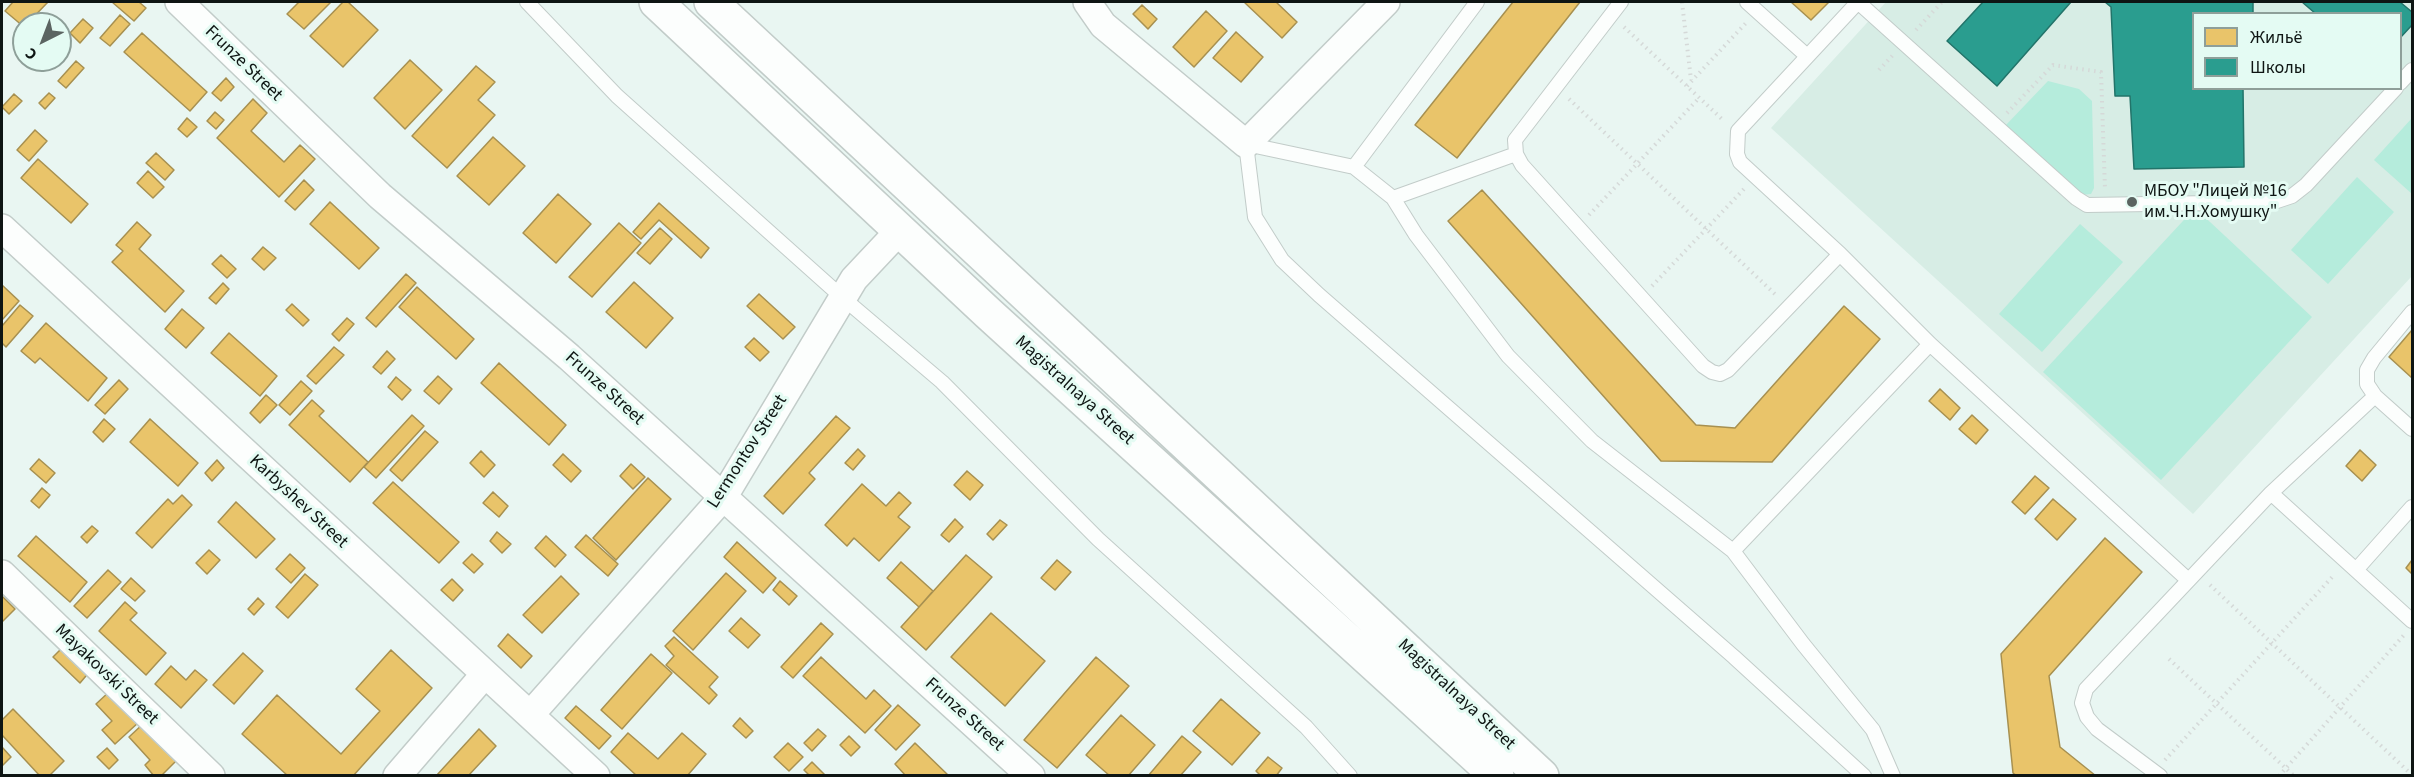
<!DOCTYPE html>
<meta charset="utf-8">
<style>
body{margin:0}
#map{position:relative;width:2414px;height:777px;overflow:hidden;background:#e9f6f2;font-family:"Source Sans 3",sans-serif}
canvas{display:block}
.frame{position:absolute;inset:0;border:3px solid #0e1513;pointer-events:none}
.legend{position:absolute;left:2192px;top:12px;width:210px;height:78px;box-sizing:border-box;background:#e4fbf3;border:2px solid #8e9f99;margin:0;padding:8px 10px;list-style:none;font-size:18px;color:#0e1513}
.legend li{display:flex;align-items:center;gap:12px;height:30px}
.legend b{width:30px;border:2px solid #8e9f99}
.north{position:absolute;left:12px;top:12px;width:60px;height:60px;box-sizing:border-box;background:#e4fbf3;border:2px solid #8e9f99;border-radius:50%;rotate:222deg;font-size:16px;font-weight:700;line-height:24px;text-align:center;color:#0e1513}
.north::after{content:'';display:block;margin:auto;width:21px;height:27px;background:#5b6461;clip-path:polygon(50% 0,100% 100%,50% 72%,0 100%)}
</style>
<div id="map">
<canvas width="2414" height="777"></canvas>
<div class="frame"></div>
<ul class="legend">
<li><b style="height:16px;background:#e9c46a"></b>Жильё</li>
<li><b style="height:16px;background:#2a9d8f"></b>Школы</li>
</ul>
<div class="north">С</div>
</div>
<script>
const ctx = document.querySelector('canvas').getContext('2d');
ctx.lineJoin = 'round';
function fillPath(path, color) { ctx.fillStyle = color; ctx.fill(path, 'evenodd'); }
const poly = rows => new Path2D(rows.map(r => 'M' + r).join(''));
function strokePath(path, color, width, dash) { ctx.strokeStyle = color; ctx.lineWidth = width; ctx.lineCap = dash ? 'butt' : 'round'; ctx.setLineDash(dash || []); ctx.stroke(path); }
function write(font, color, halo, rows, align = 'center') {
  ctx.font = font + ' "Source Sans 3",sans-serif'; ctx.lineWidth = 6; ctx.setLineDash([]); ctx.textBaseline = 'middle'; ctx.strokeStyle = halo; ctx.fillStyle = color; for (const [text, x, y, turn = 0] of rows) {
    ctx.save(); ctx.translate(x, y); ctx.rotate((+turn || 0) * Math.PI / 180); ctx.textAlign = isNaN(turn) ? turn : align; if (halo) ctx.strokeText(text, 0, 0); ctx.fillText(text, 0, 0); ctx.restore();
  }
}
fillPath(poly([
 [1886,2,2412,2,2412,276,2193,514,1771,128],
 [2194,14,2400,14,2400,88,2194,88]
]), '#d7ede5');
fillPath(poly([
 [2048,81,2079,89,2092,101,2094,188,2091,194,2080,195,2006,125],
 [2412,118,2412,191,2411,193,2374,160],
 [2357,177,2394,212,2328,284,2291,250],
 [2195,208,2312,317,2161,480,2043,372],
 [2080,224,2123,262,2042,352,1999,314]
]), '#b5ecdc');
const homes = poly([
 [13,2,48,2,24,27,5,11,13,2],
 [112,2,139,2,146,8,134,21,112,2],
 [299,2,331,2,304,29,287,14,299,2],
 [343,2,348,2,378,30,343,67,310,36,343,2],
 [1244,2,1276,2,1297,22,1282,38,1244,2],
 [1513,2,1580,2,1457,158,1415,125,1513,2],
 [1791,2,1829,2,1811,20,1791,2],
 [1142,5,1157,19,1148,29,1133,14,1142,5],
 [1206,11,1227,31,1194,67,1173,47,1206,11],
 [120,15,130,24,110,46,100,38,120,15],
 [83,19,93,28,80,43,70,33,83,19],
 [1236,32,1263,57,1241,82,1213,58,1236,32],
 [142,33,207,92,190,111,124,52,142,33],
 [410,60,442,90,405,129,374,98,410,60],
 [76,61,84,68,66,88,58,81,76,61],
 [476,66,495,82,478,100,495,115,447,168,412,136,476,66],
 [226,78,234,87,221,101,212,93,226,78],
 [49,93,55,98,45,109,39,103,49,93],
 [14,94,22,101,9,114,2,107,14,94],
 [253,99,267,113,251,131,284,162,300,145,315,159,279,197,217,138,253,99],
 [215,112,224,120,216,129,207,121,215,112],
 [187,118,197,127,187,137,178,129,187,118],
 [35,130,47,141,29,161,17,150,35,130],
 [493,137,525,166,489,205,457,176,493,137],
 [156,153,174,170,165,180,146,163,156,153],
 [38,159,88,204,71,223,21,178,38,159],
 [148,171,164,187,153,198,137,183,148,171],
 [304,180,314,190,295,210,285,201,304,180],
 [1482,190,1696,425,1735,428,1844,306,1880,339,1772,462,1661,461,1448,221,1482,190],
 [558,194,591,224,556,263,523,233,558,194],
 [330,202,379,248,359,269,310,224,330,202],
 [659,203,709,248,701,258,659,220,641,239,633,232,659,203],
 [137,222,151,235,139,249,184,291,165,312,112,262,123,251,116,245,137,222],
 [619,223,641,243,592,297,569,277,619,223],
 [660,228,672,239,650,264,637,253,660,228],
 [263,247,276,258,264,270,252,259,263,247],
 [221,255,236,269,227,278,212,264,221,255],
 [406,274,416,283,376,327,366,318,406,274],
 [634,282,673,318,646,348,606,312,634,282],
 [223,283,229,289,216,304,209,298,223,283],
 [2,285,19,301,2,320,2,285],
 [417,287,474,339,456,359,399,307,417,287],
 [759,294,795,327,783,339,747,306,759,294],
 [292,304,309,320,303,326,286,310,292,304],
 [20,305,33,316,6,347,2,343,2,326,20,305],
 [182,309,204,328,186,348,165,329,182,309],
 [347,318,354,324,339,341,332,334,347,318],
 [46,323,107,378,88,401,40,358,35,363,21,351,46,323],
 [2412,330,2412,378,2389,357,2412,330],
 [229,333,277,376,260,396,211,353,229,333],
 [754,338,769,352,760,361,745,347,754,338],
 [334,347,344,355,316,384,307,376,334,347],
 [387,351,395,359,381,374,373,367,387,351],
 [499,363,566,425,549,445,481,383,499,363],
 [438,376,452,389,439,404,424,391,438,376],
 [396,377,411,390,402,400,388,387,396,377],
 [119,380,128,389,105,414,95,405,119,380],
 [301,381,312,391,290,415,279,405,301,381],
 [1940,389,1960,408,1950,420,1929,401,1940,389],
 [266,395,277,405,260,423,250,413,266,395],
 [312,400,324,411,319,416,368,462,350,482,289,425,312,400],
 [412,415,424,426,376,478,364,467,412,415],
 [1972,415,1988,430,1976,444,1959,429,1972,415],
 [836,416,850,428,809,473,815,479,783,514,764,496,836,416],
 [104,419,115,429,103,442,93,432,104,419],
 [150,419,198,463,178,486,130,442,150,419],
 [425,431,438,442,402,481,390,470,425,431],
 [858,449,865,456,853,470,845,463,858,449],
 [2360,450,2376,465,2362,481,2346,466,2360,450],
 [481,451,495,465,484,477,470,463,481,451],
 [563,454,581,471,571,482,553,465,563,454],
 [39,459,55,473,46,483,30,469,39,459],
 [217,460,224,468,212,481,205,473,217,460],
 [631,464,645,477,633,489,620,476,631,464],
 [967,471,983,485,970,500,954,485,967,471],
 [2035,476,2049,488,2025,514,2012,502,2035,476],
 [648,478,671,499,616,560,593,538,648,478],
 [393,482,459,542,439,563,373,503,393,482],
 [862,484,886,506,899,492,911,503,898,517,910,527,879,561,854,538,847,546,825,525,862,484],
 [42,488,50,495,39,508,31,501,42,488],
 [493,492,508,506,499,517,483,503,493,492],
 [182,495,192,505,152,548,136,533,168,499,173,504,182,495],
 [2053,499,2076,519,2057,540,2035,519,2053,499],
 [236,502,275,539,256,558,218,522,236,502],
 [955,519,963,527,949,542,941,535,955,519],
 [1000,520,1007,525,993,540,987,534,1000,520],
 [92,526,98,531,87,543,81,537,92,526],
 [497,532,511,544,502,553,490,541,497,532],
 [586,535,618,564,608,576,575,547,586,535],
 [36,536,87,582,70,602,18,556,36,536],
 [546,536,566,555,555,567,535,548,546,536],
 [2105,538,2142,572,2049,676,2060,747,2096,776,2017,776,2013,773,2001,654,2105,538],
 [737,542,776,578,763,593,724,557,737,542],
 [209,550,220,560,207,574,196,563,209,550],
 [290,554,305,568,291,583,276,569,290,554],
 [472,554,483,564,474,573,463,563,472,554],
 [966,555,992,577,926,650,901,627,966,555],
 [1057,560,1071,572,1055,590,1041,578,1057,560],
 [2412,560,2412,574,2406,568,2412,560],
 [901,562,933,591,919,607,887,578,901,562],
 [108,570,121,582,87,618,74,606,108,570],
 [726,573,746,591,693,650,673,631,726,573],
 [305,574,318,585,288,618,276,607,305,574],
 [561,576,579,594,542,633,523,615,561,576],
 [131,578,145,591,135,601,121,589,131,578],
 [452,579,463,590,453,601,441,590,452,579],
 [780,581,797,596,789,605,773,590,780,581],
 [2,596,15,609,3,621,2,620,2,596],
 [258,598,264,604,254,615,248,609,258,598],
 [125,602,137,613,130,620,166,653,146,675,99,631,125,602],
 [991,613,1045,661,1005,706,951,657,991,613],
 [741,618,760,635,748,648,729,631,741,618],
 [821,623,833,634,793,678,781,667,821,623],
 [508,634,532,656,521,668,498,646,508,634],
 [674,637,718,677,709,687,717,695,709,704,666,665,674,656,665,646,674,637],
 [65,645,91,670,80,683,53,657,65,645],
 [391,650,432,688,353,776,288,776,242,734,277,695,341,754,380,711,356,689,391,650],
 [243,653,263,671,234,704,213,685,243,653],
 [651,654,672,673,622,729,601,710,651,654],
 [821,657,866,699,874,690,891,706,865,733,803,676,821,657],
 [1096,657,1129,686,1057,768,1024,740,1096,657],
 [171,666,186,680,195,670,207,680,181,708,155,684,171,666],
 [110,691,139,722,115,744,102,730,112,721,96,704,110,691],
 [1221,699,1260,733,1232,765,1193,731,1221,699],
 [898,705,920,725,896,750,875,730,898,705],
 [576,706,611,736,599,749,565,718,576,706],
 [13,709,64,761,49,776,40,776,2,735,2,720,13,709],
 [1121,715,1155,745,1128,776,1110,776,1086,755,1121,715],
 [740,718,753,731,746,738,733,726,740,718],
 [144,723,177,760,161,776,154,776,145,765,150,760,129,737,144,723],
 [479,729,496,746,468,776,436,776,479,729],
 [818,729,826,736,812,751,804,743,818,729],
 [628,733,658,759,682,733,706,754,687,776,637,776,611,752,628,733],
 [849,736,860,747,851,756,840,745,849,736],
 [1182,736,1201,752,1180,776,1148,776,1182,736],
 [788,743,803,757,789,771,774,757,788,743],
 [915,743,949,776,906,776,895,764,915,743],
 [2,747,11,757,2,766,2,747],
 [107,748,118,760,109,769,97,757,107,748],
 [1268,757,1282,768,1276,776,1261,776,1256,771,1268,757],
 [812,762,826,776,810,776,804,770,812,762]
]);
fillPath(homes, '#e9c46a');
strokePath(homes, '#a79050', 1.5);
const schools = poly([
 [1983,2,2071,2,1997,86,1947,41,1983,2],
 [2105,2,2253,2,2253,14,2194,14,2194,88,2243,88,2244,167,2134,169,2130,96,2115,96,2111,7,2105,2],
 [2302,2,2400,2,2412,12,2412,25,2400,38,2400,14,2316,14,2302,2]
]);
fillPath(schools, '#2a9d8f');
strokePath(schools, '#22746a', 1.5);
const lane = poly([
 [527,2,617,96,843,298,942,382,1098,539,1306,727,1350,776],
 [1477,2,1354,167,1393,198,1416,235,1508,356,1592,441,1733,551,1930,344],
 [1621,2,1515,140,1516,154,1522,165,1703,366,1712,372,1720,374,1728,370,1840,254],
 [1747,2,1807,56],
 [1858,2,1738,131,1737,154,1740,162,1840,254,1930,344,2187,579],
 [1858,2,2076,198,2087,205,2274,202,2292,196,2306,185,2396,88],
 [2400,83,2412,70],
 [1354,167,1246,144,1255,217,1282,260,1319,295,1734,657,1864,776],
 [1393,198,1516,154],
 [2412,312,2374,358,2367,370,2367,384,2375,396,2412,429],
 [2375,396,2271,493,2412,621],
 [1733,551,1803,644,1873,730,1893,776],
 [2356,570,2412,507],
 [2160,776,2097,729,2087,717,2082,703,2086,689,2271,493]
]);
const street = poly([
 [179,2,380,196,569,357,1031,776],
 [1087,2,1103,25,1246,144,1386,2],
 [2,228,596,776],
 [2,574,211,776],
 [530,715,724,496,854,279,901,229],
 [397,776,485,674]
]);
const secondary = poly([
 [656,2,988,313,1497,776],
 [711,2,1542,776]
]);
strokePath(lane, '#c2ccc9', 16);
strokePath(street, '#c2ccc9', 30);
strokePath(secondary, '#c2ccc9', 36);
strokePath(poly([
 [1682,2,1691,80],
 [1624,27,1724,121],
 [1916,30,1942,2],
 [1879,70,1893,55],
 [1687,86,1746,23],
 [1569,99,1777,296],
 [2007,113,2053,65,2101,72,2105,189],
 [1589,215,1699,98],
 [1652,286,1744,189],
 [2210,585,2412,775],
 [2169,659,2294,776],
 [2165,760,2334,575],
 [2279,776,2404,635]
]), '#d5d9d8', 4, [1.5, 4.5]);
strokePath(lane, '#fcfefd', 14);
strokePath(street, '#fcfefd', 27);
strokePath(secondary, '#fcfefd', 33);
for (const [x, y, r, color] of [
 [2132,202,6,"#5b6461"]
]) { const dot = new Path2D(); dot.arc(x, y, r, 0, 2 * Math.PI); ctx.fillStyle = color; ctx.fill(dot); strokePath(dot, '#e4fbf3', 2); }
write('18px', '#0e1513', '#e4fbf3', [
 ["Frunze Street",243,64,44],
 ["Frunze Street",604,389,42],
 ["Magistralnaya Street",1074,391,42],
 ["Lermontov Street",748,452,-57],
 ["Karbyshev Street",298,502,43],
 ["Mayakovski Street",106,675,44],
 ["Magistralnaya Street",1456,695,43],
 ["Frunze Street",964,715,42]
]);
write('18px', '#0e1513', '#e4fbf3', [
 ["МБОУ \"Лицей №16",2144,192],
 ["им.Ч.Н.Хомушку\"",2144,213]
], 'left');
</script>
